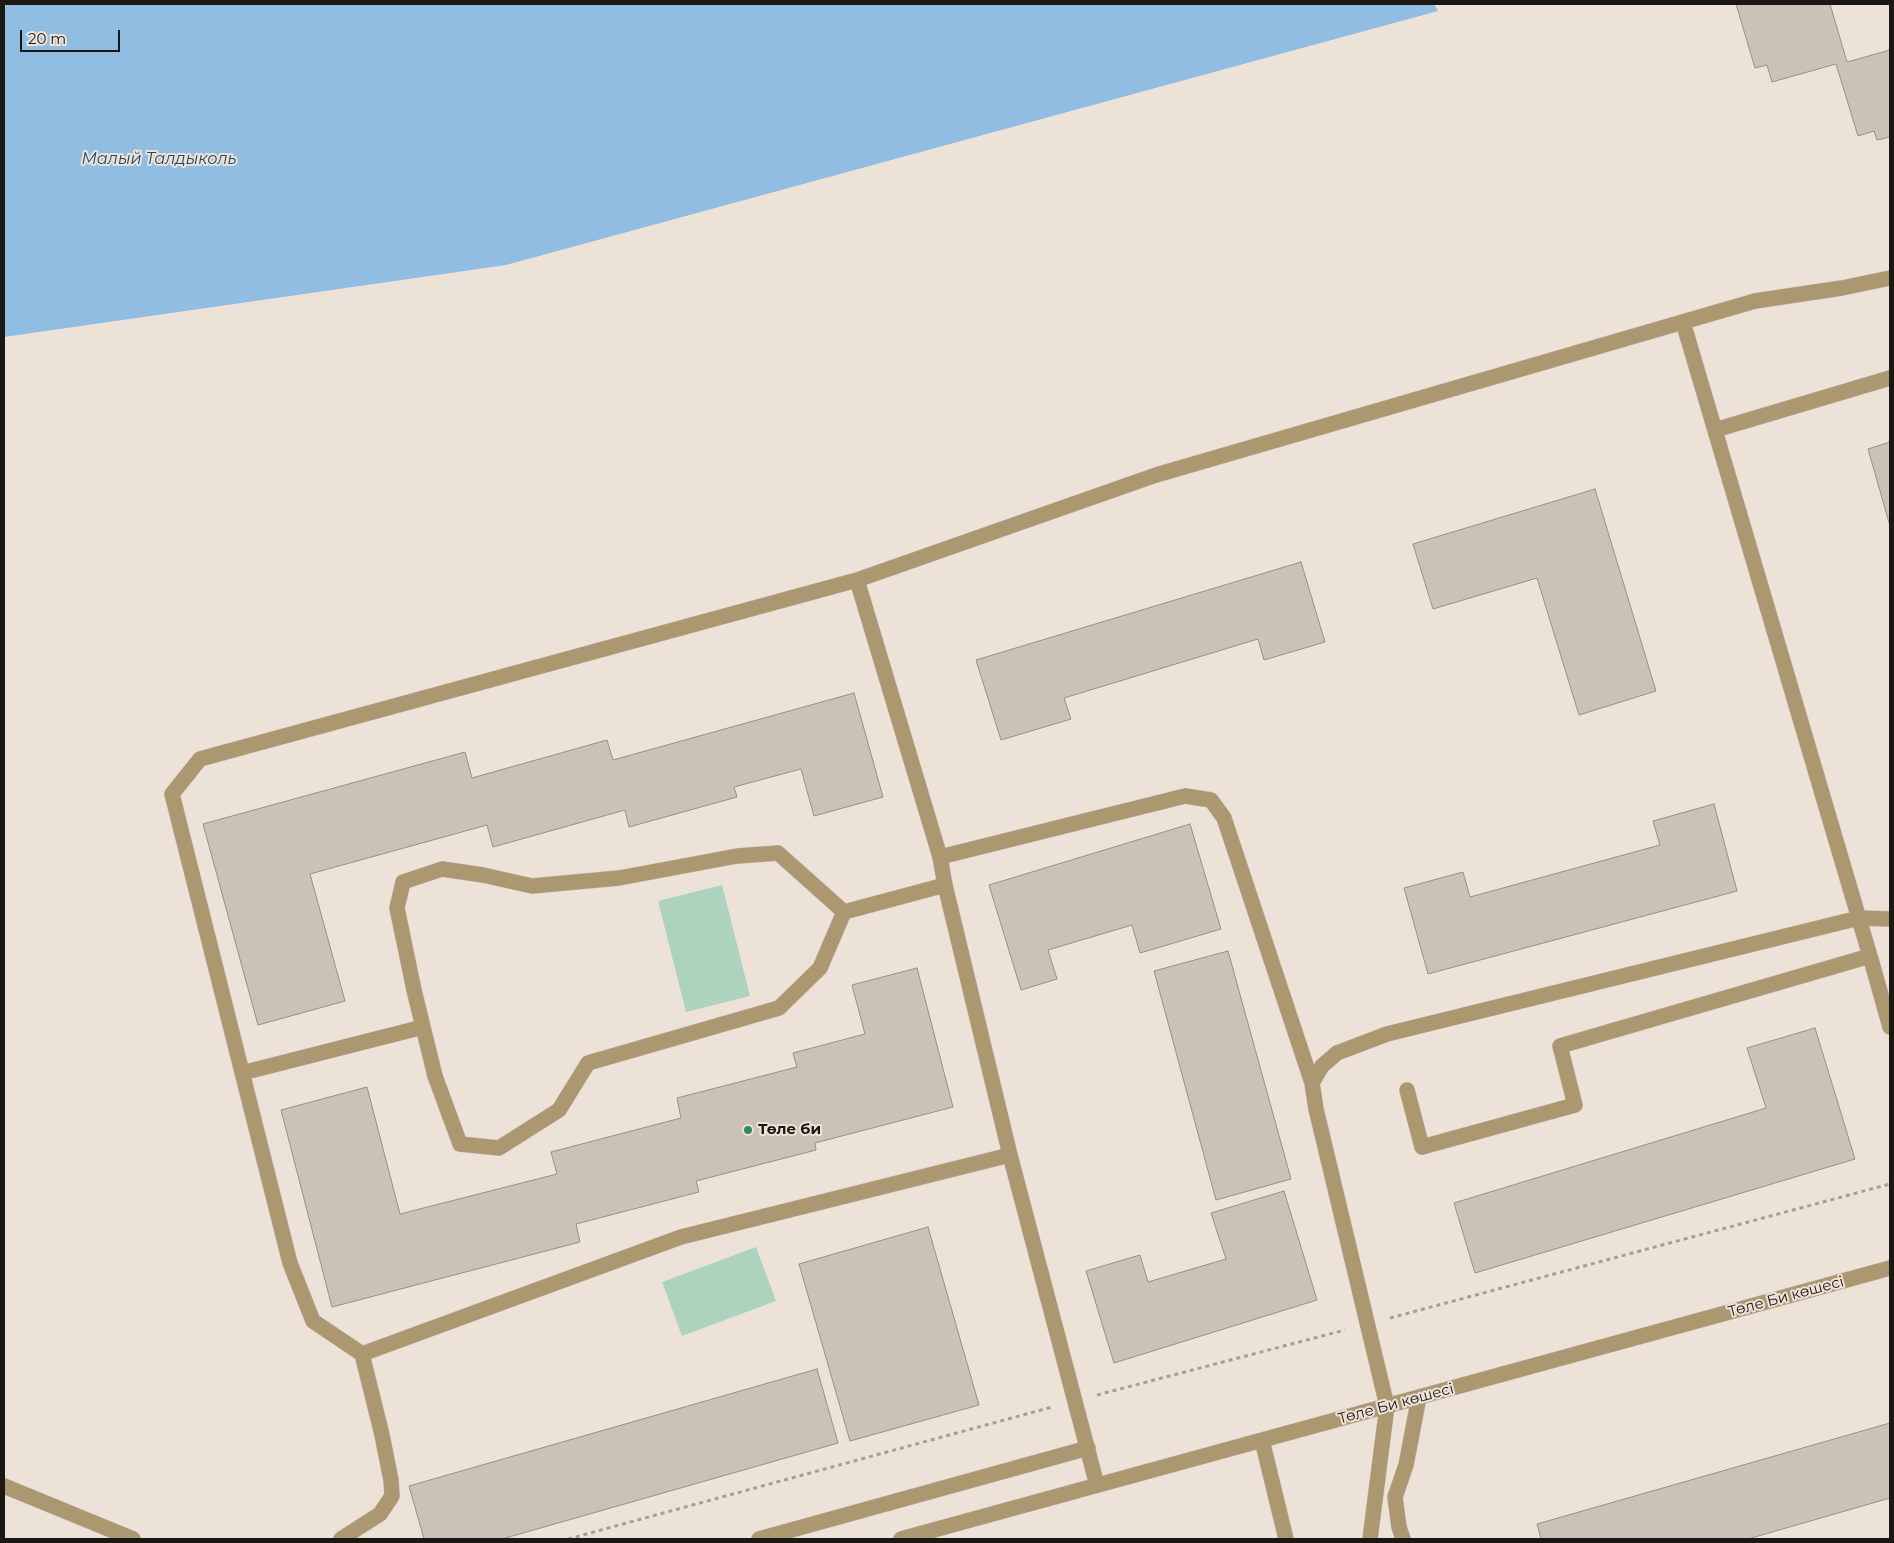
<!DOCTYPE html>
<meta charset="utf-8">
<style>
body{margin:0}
#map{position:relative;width:1894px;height:1543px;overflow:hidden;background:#ede2d7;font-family:Montserrat,sans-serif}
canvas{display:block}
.frame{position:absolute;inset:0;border:5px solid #1b1713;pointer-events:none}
.scale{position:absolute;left:20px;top:30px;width:100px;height:22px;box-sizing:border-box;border:2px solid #1b1713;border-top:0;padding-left:6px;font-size:15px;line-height:18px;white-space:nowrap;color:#1b1713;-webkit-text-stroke:4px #ede2d7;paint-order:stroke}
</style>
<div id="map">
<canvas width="1894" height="1543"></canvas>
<div class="frame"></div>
<div class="scale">20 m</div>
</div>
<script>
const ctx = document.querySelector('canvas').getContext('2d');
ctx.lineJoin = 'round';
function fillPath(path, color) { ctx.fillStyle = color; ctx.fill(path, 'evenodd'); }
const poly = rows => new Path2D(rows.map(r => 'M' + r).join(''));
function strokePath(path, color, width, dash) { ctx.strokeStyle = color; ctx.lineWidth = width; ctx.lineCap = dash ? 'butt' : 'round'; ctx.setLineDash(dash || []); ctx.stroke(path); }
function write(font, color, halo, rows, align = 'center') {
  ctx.font = font + ' Montserrat,sans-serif'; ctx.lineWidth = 4; ctx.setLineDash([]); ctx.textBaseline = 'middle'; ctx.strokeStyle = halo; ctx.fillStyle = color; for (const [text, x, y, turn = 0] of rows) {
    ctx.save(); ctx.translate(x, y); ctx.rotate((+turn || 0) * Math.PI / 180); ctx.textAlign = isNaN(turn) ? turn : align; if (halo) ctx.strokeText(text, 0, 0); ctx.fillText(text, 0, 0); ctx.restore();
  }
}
fillPath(poly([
 [722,885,750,996,686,1012,658,901],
 [756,1247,776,1301,682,1336,662,1282]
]), '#add3bf');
fillPath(poly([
 [4,4,1434,4,1438,11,506,265,4,337]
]), '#92bde2');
const building = poly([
 [1736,4,1830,4,1847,62,1890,50,1890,137,1877,140,1874,131,1858,136,1836,64,1772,82,1767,65,1755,68,1736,4],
 [1890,442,1890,526,1868,449,1890,442],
 [1595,489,1656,691,1579,715,1537,578,1433,609,1413,544,1595,489],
 [1301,562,1325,642,1264,660,1258,639,1064,698,1071,719,1001,740,976,660,1301,562],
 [854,693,883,797,814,816,801,769,734,787,737,797,629,827,625,810,493,847,487,825,310,874,345,1001,258,1025,203,824,465,752,472,778,607,740,613,760,854,693],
 [1714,804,1737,891,1428,974,1404,888,1463,872,1470,897,1660,845,1653,821,1714,804],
 [1190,824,1221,929,1140,953,1132,925,1048,950,1057,979,1021,990,989,885,1190,824],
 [1228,951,1291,1179,1216,1200,1154,971,1228,951],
 [917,968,953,1107,815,1143,816,1150,696,1181,699,1192,576,1224,580,1242,332,1307,281,1110,367,1087,400,1214,557,1174,551,1152,681,1118,677,1098,797,1067,793,1053,865,1034,852,985,917,968],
 [1815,1028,1855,1159,1475,1273,1454,1203,1766,1108,1747,1048,1815,1028],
 [1284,1191,1317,1300,1114,1363,1086,1271,1140,1255,1148,1282,1226,1259,1211,1213,1284,1191],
 [928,1227,979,1405,850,1441,799,1264,928,1227],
 [817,1369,838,1443,502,1539,424,1539,409,1486,817,1369],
 [1890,1423,1890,1498,1748,1539,1541,1539,1537,1524,1890,1423]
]);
fillPath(building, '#cac2b6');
strokePath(building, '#978f85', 1);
const minor = poly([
 [1683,322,1870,956],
 [1715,430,1890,378],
 [857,580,1156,475,1755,301,1842,288,1890,278],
 [940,857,1185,796,1211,800,1224,818,1312,1083],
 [844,912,820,968,779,1008,588,1063,559,1110,499,1148,460,1144,435,1076,414,990,397,908,403,882,442,869,483,875,532,886,619,878,737,856,778,853,844,912,945,885],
 [242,1073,423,1027],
 [1407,1090,1422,1147,1575,1105,1560,1046,1870,956,1890,1027],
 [362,1354,313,1321,290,1263,172,794,200,759,857,580,940,857,945,885,1010,1155,1097,1485],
 [1262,1440,1286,1539],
 [4,1486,133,1539],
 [341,1539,380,1514,392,1496,391,1480,382,1435,362,1354,681,1237,1010,1155],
 [759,1539,1088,1448],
 [901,1539,1890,1268],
 [1370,1539,1387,1406,1316,1109,1312,1083,1322,1066,1337,1053,1387,1034,1859,918,1890,919],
 [1403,1539,1399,1527,1395,1497,1406,1465,1419,1397]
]);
strokePath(minor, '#c7bdb4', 16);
strokePath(poly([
 [1390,1318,1890,1184],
 [1097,1395,1345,1330],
 [568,1539,1052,1407]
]), '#a79e95', 3, [4, 4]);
strokePath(minor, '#ab9770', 15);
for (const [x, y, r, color] of [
 [748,1130,5,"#328a5f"]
]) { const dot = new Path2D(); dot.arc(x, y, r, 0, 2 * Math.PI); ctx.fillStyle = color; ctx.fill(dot); strokePath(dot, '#ede2d7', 2); }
write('bold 15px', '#1b1713', '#ede2d7', [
 ["Төле би",758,1130]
], 'left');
write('15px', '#1b1713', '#ede2d7', [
 ["Төле Би көшесі",1786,1297,-15],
 ["Төле Би көшесі",1396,1404,-15]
]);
write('italic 16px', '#18486c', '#ede2d7', [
 ["Малый Талдыколь",159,159]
]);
</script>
